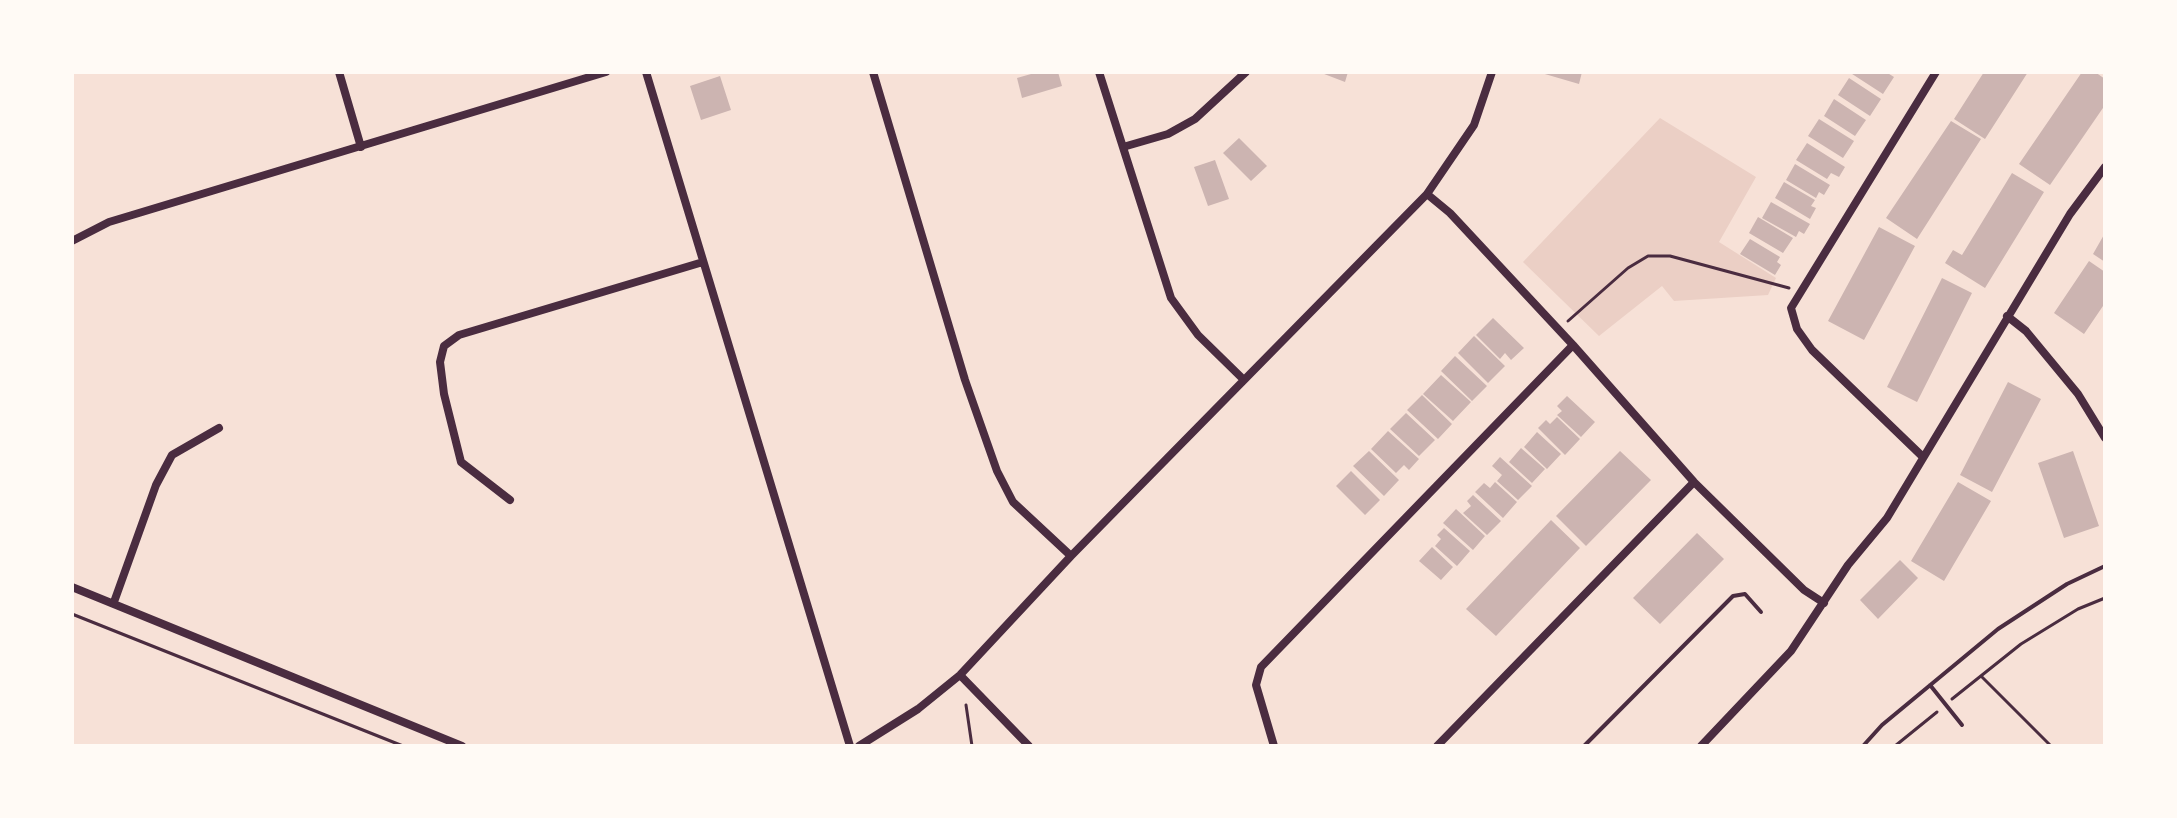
<!DOCTYPE html>
<style>
body{margin:0}
#map{position:relative;width:2177px;height:818px;overflow:hidden;background:#f7e1d7;font-family:Arial,sans-serif}
canvas{display:block}
.frame{position:absolute;inset:0;border:74px solid #fffaf5;pointer-events:none}
</style>
<div id="map">
<canvas width="2177" height="818"></canvas>
<div class="frame"></div>
</div>
<script>
const ctx = document.querySelector('canvas').getContext('2d');
ctx.lineJoin = 'round';
function fillPath(path, color) { ctx.fillStyle = color; ctx.fill(path, 'evenodd'); }
const poly = rows => new Path2D(rows.map(r => 'M' + r).join(''));
function strokePath(path, color, width, dash) { ctx.strokeStyle = color; ctx.lineWidth = width; ctx.lineCap = dash ? 'butt' : 'round'; ctx.setLineDash(dash || []); ctx.stroke(path); }
fillPath(poly([
 [1660,118,1756,177,1719,242,1776,278,1768,295,1674,301,1662,286,1599,336,1523,262]
]), '#ebcfc5');
fillPath(poly([
 [1038,72,1058,72,1062,86,1022,98,1017,78],
 [1319,72,1348,72,1345,82],
 [1538,72,1582,72,1579,84],
 [1849,72,1886,72,1894,77,1883,94],
 [1984,72,2028,72,1985,139,1954,119],
 [2082,72,2095,72,2105,79,2105,105,2050,185,2019,164],
 [720,76,731,110,701,120,690,86],
 [1849,78,1881,99,1870,116,1838,95],
 [1834,99,1866,120,1855,136,1824,116],
 [1819,119,1854,141,1843,158,1808,136],
 [1951,121,1981,139,1917,239,1886,218],
 [1239,138,1267,166,1251,181,1223,153],
 [1807,143,1845,167,1839,177,1831,173,1827,179,1796,160],
 [1215,160,1229,199,1208,206,1194,167],
 [1795,164,1830,185,1824,195,1819,192,1816,198,1786,180],
 [2012,173,2044,192,1985,288,1945,263,1953,250,1962,255],
 [1784,182,1815,200,1811,206,1816,208,1810,219,1775,198],
 [1771,202,1810,224,1804,234,1799,231,1796,237,1762,218],
 [1758,217,1793,238,1783,253,1749,233],
 [1879,227,1915,246,1864,340,1828,321],
 [2105,233,2105,262,2093,254],
 [1750,239,1780,257,1777,262,1781,265,1775,275,1740,254],
 [2089,261,2105,272,2105,303,2084,334,2054,313],
 [1942,278,1972,293,1917,402,1887,387],
 [1493,318,1524,348,1511,360,1505,353,1500,359,1476,335],
 [1474,336,1505,366,1488,383,1458,353],
 [1455,356,1487,386,1472,401,1441,371],
 [1441,375,1471,402,1453,421,1423,394],
 [2008,382,2041,399,1992,492,1960,475],
 [1422,395,1452,424,1438,439,1407,410],
 [1567,396,1595,422,1581,437,1557,415,1562,411,1557,406],
 [1406,413,1435,440,1419,456,1390,429],
 [1557,417,1580,439,1565,455,1538,428,1546,420,1550,424],
 [1388,431,1419,459,1409,470,1404,465,1396,473,1371,449],
 [1537,432,1561,454,1547,469,1524,447],
 [1521,448,1545,469,1532,483,1509,462],
 [1369,451,1399,480,1384,496,1353,466],
 [1620,451,1651,480,1586,546,1556,516],
 [2073,451,2099,526,2064,538,2038,463],
 [1500,457,1532,486,1518,500,1497,481,1502,475,1492,466],
 [1351,471,1380,500,1365,515,1336,486],
 [1495,482,1517,502,1503,518,1475,492,1484,483,1490,488],
 [1958,482,1991,501,1944,581,1911,561],
 [1473,495,1501,521,1487,535,1463,513,1471,506,1467,501],
 [1456,509,1485,536,1473,550,1443,523],
 [1551,520,1580,548,1496,636,1466,609],
 [1444,528,1470,551,1457,566,1435,546,1441,539,1437,535],
 [1697,533,1724,559,1660,624,1633,598],
 [1432,547,1453,567,1441,580,1419,561],
 [1900,560,1918,578,1878,619,1860,600]
]), '#ccb4b1');
strokePath(poly([
 [1568,321,1628,268,1648,256,1670,256,1789,288],
 [72,614,403,746],
 [1981,676,2051,746],
 [1952,699,2021,644,2078,609,2105,598],
 [966,705,972,746],
 [1895,746,1937,712]
]), '#4a2c40', 3);
strokePath(poly([
 [1930,685,1962,725],
 [1584,746,1733,596,1745,594,1761,612],
 [1863,746,1882,725,1998,629,2067,584,2105,566]
]), '#4a2c40', 4);
strokePath(poly([
 [339,72,361,147],
 [646,72,850,746],
 [873,72,965,380,997,471,1013,502,1071,556],
 [1099,72,1171,298,1198,335,1244,380],
 [1123,147,1168,134,1195,119,1246,72],
 [1427,194,1450,213,1573,345,1694,482,1804,590,1824,603],
 [72,241,109,222,606,72],
 [2007,316,2026,331,2078,394,2105,438],
 [1923,457,1812,350,1797,329,1791,308,1936,72],
 [510,500,461,462,444,394,440,362,444,346,459,335,703,262],
 [72,587,462,746],
 [114,602,156,485,172,455,219,428],
 [960,675,1029,746],
 [859,746,918,709,960,675,1071,556,1427,194,1474,125,1492,72],
 [1274,746,1256,685,1261,667,1573,345],
 [1437,746,1694,482],
 [1701,746,1791,651,1848,565,1887,518,2070,214,2105,167]
]), '#4a2c40', 8);
</script>
